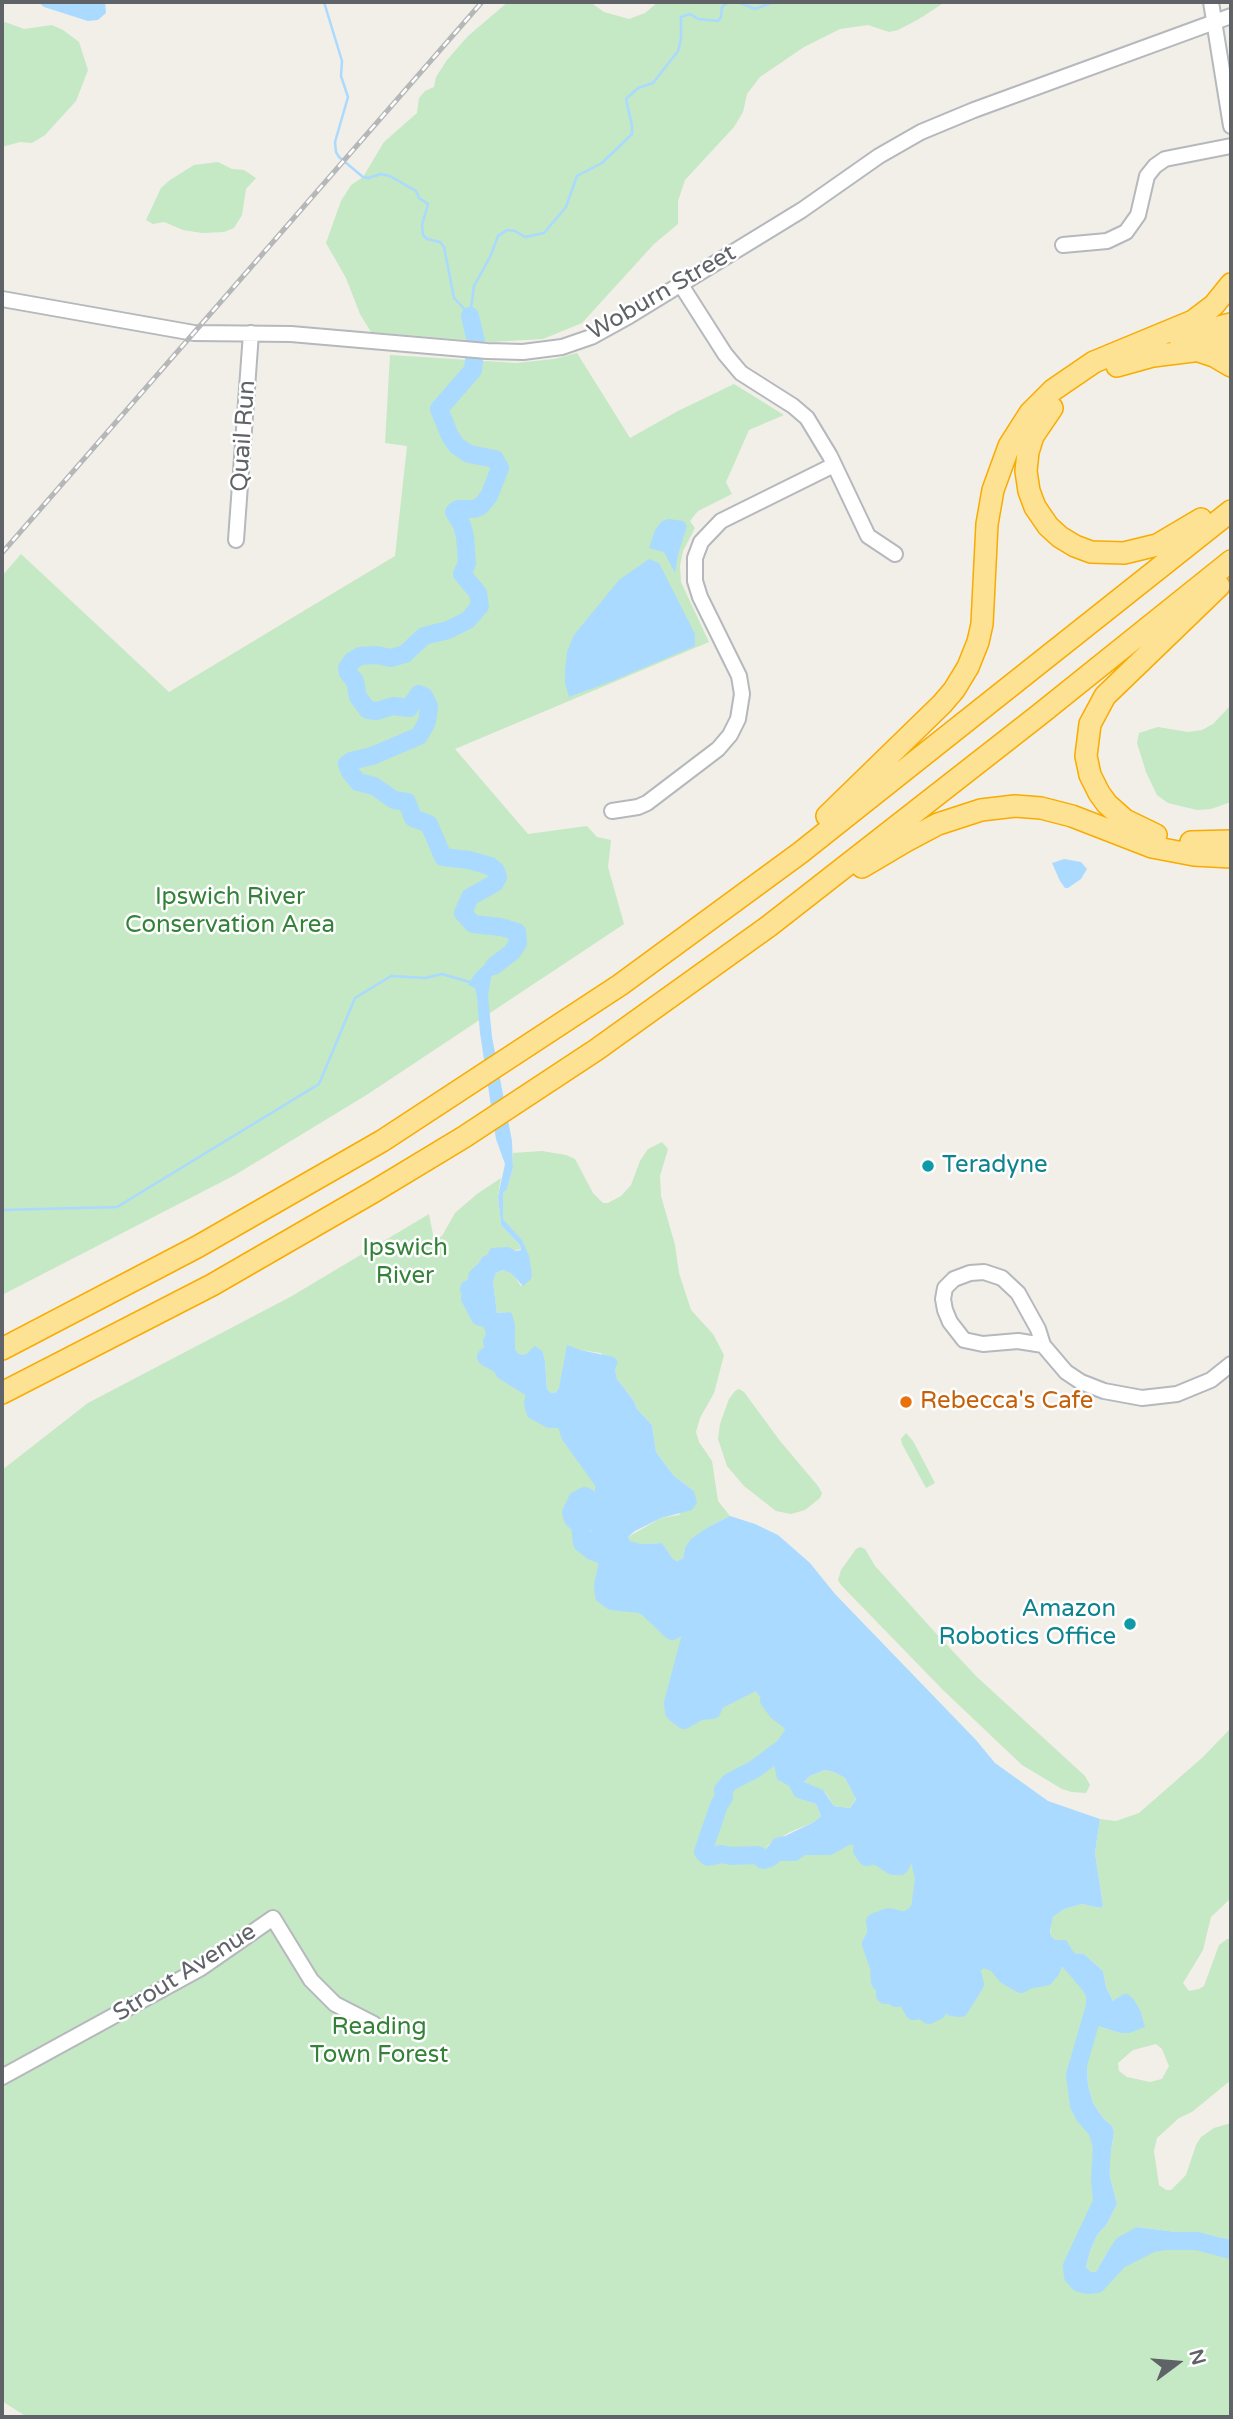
<!DOCTYPE html>
<style>
body{margin:0}
#map{position:relative;width:1233px;height:2419px;overflow:hidden;background:#f1efe8;font-family:"Varela Round",sans-serif}
canvas{display:block}
.frame{position:absolute;inset:0;border:4px solid #5f6368;pointer-events:none}
.north{position:absolute;left:1142px;top:2328px;width:70px;height:70px;-webkit-text-stroke:5px #fff;paint-order:stroke;rotate:74deg;font-size:19px;font-weight:700;line-height:28px;text-align:center;color:#5f6368}
.north::after{content:'';display:block;margin:auto;width:24px;height:32px;background:#5f6368;clip-path:polygon(50% 0,100% 100%,50% 72%,0 100%)}
</style>
<div id="map">
<canvas width="1233" height="2419"></canvas>
<div class="frame"></div>
<div class="north">N</div>
</div>
<script>
const ctx = document.querySelector('canvas').getContext('2d');
ctx.lineJoin = 'round';
function fillPath(path, color) { ctx.fillStyle = color; ctx.fill(path, 'evenodd'); }
const poly = rows => new Path2D(rows.map(r => 'M' + r).join(''));
function strokePath(path, color, width, dash) { ctx.strokeStyle = color; ctx.lineWidth = width; ctx.lineCap = dash ? 'butt' : 'round'; ctx.setLineDash(dash || []); ctx.stroke(path); }
function write(font, color, halo, rows, align = 'center') {
  ctx.font = font + ' "Varela Round",sans-serif'; ctx.lineWidth = 5; ctx.setLineDash([]); ctx.textBaseline = 'middle'; ctx.strokeStyle = halo; ctx.fillStyle = color; for (const [text, x, y, turn = 0] of rows) {
    ctx.save(); ctx.translate(x, y); ctx.rotate((+turn || 0) * Math.PI / 180); ctx.textAlign = isNaN(turn) ? turn : align; if (halo) ctx.strokeText(text, 0, 0); ctx.fillText(text, 0, 0); ctx.restore();
  }
}
fillPath(poly([
 [508,2,590,2,604,12,629,19,645,13,658,2,945,2,919,19,898,30,889,32,868,25,840,29,804,47,760,77,747,94,743,112,734,127,685,180,678,201,678,224,654,244,582,323,543,339,491,342,371,332,360,314,346,278,326,243,341,201,351,185,363,177,384,142,417,113,419,98,425,91,434,87,436,77,447,60,468,36],
 [5,22,24,29,52,25,63,30,79,42,88,70,76,101,45,135,32,143,20,142,2,147,2,23],
 [218,162,232,169,244,170,256,178,246,189,242,215,234,228,224,232,202,233,183,230,164,222,153,224,146,220,161,188,170,180,194,165],
 [577,353,630,438,678,411,734,384,784,415,749,430,726,482,732,494,698,511,690,521,695,528,683,551,680,566,681,582,709,642,455,749,528,834,587,826,597,837,611,840,608,867,624,924,368,1094,235,1175,2,1295,2,576,21,554,169,692,395,556,407,446,385,443,390,355,516,363,554,359],
 [1231,705,1231,802,1211,809,1197,810,1168,803,1157,795,1146,772,1137,743,1139,733,1158,727,1188,732,1202,730,1213,724],
 [662,1142,668,1149,660,1176,661,1196,675,1245,679,1273,691,1310,713,1334,724,1355,714,1393,700,1418,696,1432,699,1442,712,1461,718,1501,730,1516,710,1526,685,1548,683,1558,677,1561,673,1559,662,1543,641,1544,630,1542,628,1537,661,1518,679,1515,694,1491,674,1476,656,1452,652,1425,637,1409,634,1401,617,1379,615,1369,601,1353,580,1350,559,1388,555,1393,551,1393,547,1389,545,1361,519,1354,515,1349,515,1324,509,1312,497,1313,493,1282,496,1273,504,1270,512,1273,521,1286,532,1275,523,1242,503,1219,503,1193,507,1189,513,1168,513,1153,542,1151,566,1155,575,1159,593,1193,603,1203,608,1203,621,1196,631,1185,640,1161,648,1149],
 [501,1178,498,1195,501,1225,520,1245,521,1249,482,1257,474,1272,477,1277,477,1286,470,1288,478,1291,479,1295,476,1307,477,1312,484,1319,490,1319,496,1334,494,1344,497,1340,504,1342,501,1351,489,1360,501,1365,504,1371,533,1389,535,1394,534,1398,559,1417,565,1419,570,1435,605,1484,601,1507,594,1526,587,1535,592,1551,605,1556,608,1563,603,1585,622,1603,641,1604,648,1608,672,1631,680,1626,691,1628,694,1635,688,1646,674,1712,684,1720,700,1711,711,1710,716,1701,756,1681,764,1684,771,1693,769,1700,777,1711,790,1721,796,1731,784,1747,789,1786,808,1801,816,1804,821,1816,814,1822,790,1832,768,1845,766,1849,768,1854,794,1852,802,1846,829,1846,847,1836,857,1835,863,1836,862,1850,876,1855,884,1862,904,1858,910,1853,919,1855,924,1879,920,1909,914,1916,905,1921,889,1917,875,1923,877,1933,871,1944,879,1967,880,1981,887,1980,891,1984,889,1987,892,1995,896,1998,905,1996,914,2011,943,1999,952,2007,960,2008,975,1984,971,1969,974,1964,983,1958,996,1963,1016,1982,1051,1970,1055,1959,1066,1957,1090,1985,1095,1994,1095,2006,1087,2032,1084,2115,1097,2130,1101,2137,1100,2187,1103,2196,1093,2226,1084,2237,1072,2266,1073,2276,1079,2283,1088,2286,1097,2284,1119,2260,1152,2243,1165,2241,1197,2241,1231,2250,1231,2417,27,2417,2,2401,2,1470,88,1403,292,1296,429,1214,434,1240,442,1236,455,1213,477,1194],
 [739,1389,744,1392,780,1441,818,1486,822,1493,820,1498,805,1510,791,1514,776,1511,744,1486,727,1466,718,1439,720,1424,729,1399,735,1391],
 [906,1433,913,1441,935,1483,926,1488,902,1444,901,1439],
 [860,1547,865,1549,875,1566,932,1629,977,1677,1085,1776,1090,1785,1086,1793,1072,1792,1062,1789,1022,1765,943,1690,841,1585,838,1580,841,1570,856,1549],
 [1231,1728,1231,1898,1211,1917,1203,1950,1183,1983,1189,1991,1199,1989,1204,1986,1219,1945,1227,1939,1231,1939,1231,2080,1192,2112,1179,2118,1157,2138,1154,2151,1159,2185,1166,2190,1171,2190,1186,2175,1196,2145,1201,2137,1214,2128,1231,2123,1231,2239,1137,2227,1108,2251,1096,2272,1091,2272,1086,2267,1090,2251,1097,2235,1107,2224,1117,2204,1110,2177,1109,2164,1114,2132,1112,2126,1103,2118,1093,2103,1088,2085,1086,2052,1090,2043,1092,2028,1095,2025,1120,2033,1140,2010,1128,1995,1113,2001,1106,1987,1103,1971,1084,1954,1074,1953,1056,1940,1051,1936,1050,1924,1053,1917,1064,1909,1082,1904,1101,1908,1103,1905,1095,1853,1100,1819,1116,1821,1139,1813,1203,1757],
 [1156,2044,1162,2049,1169,2066,1162,2079,1150,2082,1127,2077,1119,2071,1118,2063,1133,2050],
 [825,1770,834,1772,845,1778,856,1798,850,1808,834,1806,826,1793,804,1782,810,1776]
]), '#c5e8c5');
fillPath(poly([
 [38,2,105,2,106,13,98,20,88,21,44,7],
 [669,519,683,521,687,526,678,554,675,573,664,552,649,548,655,530,662,521],
 [649,559,659,563,695,634,695,646,612,681,569,697,565,683,565,670,567,652,574,635,619,580],
 [1064,859,1081,862,1087,869,1081,879,1068,888,1065,888,1060,881,1052,863],
 [510,949,515,957,491,977,488,996,492,1037,512,1141,513,1168,507,1189,503,1193,503,1219,522,1240,529,1256,532,1275,531,1279,523,1286,511,1273,503,1270,496,1273,493,1282,497,1313,509,1312,512,1314,515,1324,515,1349,519,1354,525,1355,535,1346,542,1351,545,1361,547,1389,551,1393,555,1393,559,1388,567,1345,580,1350,614,1357,618,1362,615,1369,617,1379,634,1401,637,1409,652,1425,656,1452,674,1476,694,1491,697,1503,692,1510,661,1518,635,1531,628,1537,630,1541,641,1544,662,1543,673,1559,677,1561,683,1558,685,1548,691,1539,710,1526,730,1516,755,1524,778,1535,810,1563,835,1594,976,1740,995,1763,1048,1801,1100,1819,1095,1853,1103,1905,1101,1908,1082,1904,1064,1909,1053,1917,1050,1930,1051,1936,1056,1940,1066,1940,1074,1953,1084,1954,1103,1971,1106,1987,1113,2001,1124,1994,1128,1994,1134,2000,1140,2010,1145,2027,1129,2033,1120,2033,1095,2025,1092,2028,1090,2043,1086,2052,1088,2085,1093,2103,1103,2118,1112,2126,1114,2132,1109,2164,1110,2177,1117,2204,1107,2224,1097,2235,1090,2251,1086,2267,1091,2272,1096,2272,1108,2251,1117,2238,1137,2227,1231,2239,1231,2250,1197,2241,1165,2241,1152,2243,1119,2260,1097,2284,1088,2286,1079,2283,1073,2276,1072,2266,1084,2237,1093,2226,1103,2196,1100,2187,1101,2137,1079,2105,1075,2075,1095,2006,1094,1989,1066,1957,1055,1959,1051,1970,1045,1977,1028,1980,1021,1984,1006,1975,996,1963,983,1958,974,1964,971,1969,975,1984,960,2008,952,2007,943,1999,938,2001,937,2011,929,2015,921,2009,914,2011,905,1996,896,1998,885,1995,885,1989,891,1984,887,1980,880,1982,879,1966,871,1944,877,1933,875,1922,889,1917,905,1921,914,1916,920,1909,924,1879,919,1855,910,1853,904,1858,900,1866,893,1866,877,1855,867,1857,862,1850,863,1836,857,1835,847,1836,829,1846,802,1846,794,1852,768,1854,766,1849,775,1838,785,1836,814,1822,821,1816,816,1804,795,1797,789,1786,777,1779,774,1764,796,1732,790,1721,777,1711,769,1700,771,1693,765,1689,764,1684,756,1682,717,1701,711,1710,700,1711,684,1720,674,1712,673,1703,688,1646,694,1635,691,1629,680,1626,672,1631,648,1608,641,1604,612,1601,604,1595,603,1585,608,1563,605,1556,588,1547,585,1539,594,1526,601,1507,605,1484,570,1435,565,1419,550,1419,535,1411,533,1403,535,1394,533,1389,504,1371,501,1365,486,1357,491,1353,501,1351,504,1342,498,1340,493,1344,492,1342,496,1334,491,1319,480,1317,470,1298,479,1297,478,1291,471,1292,469,1289,477,1286,477,1277,474,1272,482,1257,487,1255,491,1248,508,1247,516,1251,521,1250,520,1245,501,1225,498,1196,505,1164,496,1139,480,1033,477,997,475,988,468,985,474,975,491,958],
 [825,1770,834,1772,845,1778,856,1799,850,1808,834,1806,823,1790,804,1782,810,1776]
]), '#aadaff');
strokePath(poly([
 [324,2,342,61,341,76,348,97,335,142,336,152,339,157,363,177,368,178,381,174,390,176,416,191,419,198,428,204,422,225,423,235,427,239,440,242,444,247,454,298,470,315],
 [738,2,755,9,774,2],
 [470,316,474,286,490,257,498,236,507,230,515,231,525,237,544,233,566,207,577,176,602,163,632,134,632,126,626,99,638,88,653,83,678,51,681,39,681,17,690,14,698,19,718,21,721,17,722,7,729,2],
 [2,1210,117,1207,319,1084,355,998,391,976,425,978,442,974,473,983]
]), '#aadaff', 2.5);
strokePath(poly([
 [470,316,476,342,473,370,439,409,450,436,457,446,469,454,495,459,500,468,489,496,481,506,474,509,458,509,454,512,462,525,465,537,467,563,462,574,478,593,480,606,468,620,448,630,424,636,405,654,390,658,377,655,360,656,352,661,347,668,348,673,355,681,358,697,368,710,377,711,393,706,409,708,419,694,424,696,429,706,427,722,419,736,372,756,351,761,347,764,350,772,358,782,374,786,394,800,407,802,413,818,429,824,443,857,469,860,490,866,496,871,498,877,495,883,470,897,463,913,473,924,501,927,517,932,518,943,512,952,494,966],
 [488,1267,477,1277,477,1286,469,1289,471,1292,478,1291,479,1295,479,1297,470,1298,480,1317,490,1319,496,1334,492,1342,493,1344,497,1340,504,1342,501,1351,491,1353,486,1357,501,1365,504,1371,533,1389,535,1394,533,1403,535,1411,550,1419,565,1419,570,1435,605,1484,601,1507,594,1518,587,1522,582,1519,582,1514,591,1500,585,1496,577,1500,571,1513,573,1519,580,1525,582,1543,592,1551,605,1556,608,1563,603,1585,604,1595,612,1601,641,1604,648,1608,672,1631,680,1626,692,1631,673,1703,674,1712,684,1720,700,1711,712,1710,716,1701,756,1681,764,1684,765,1689,771,1693,769,1700,777,1711,790,1721,796,1731,784,1747,755,1769,730,1782,723,1790,724,1797,719,1805,703,1852,708,1857,721,1854,731,1856,758,1855,763,1860,770,1858,776,1852,794,1852,802,1846,829,1846,847,1836,857,1835,863,1836,862,1850,867,1857,876,1855,893,1866,900,1866,904,1858,910,1853,919,1855,924,1879,920,1909,914,1916,905,1921,889,1917,875,1922,877,1933,871,1944,879,1967,880,1982,887,1980,891,1984,885,1989,885,1995,892,1995,896,1998,905,1996,914,2011,921,2009,929,2015,937,2011,938,2001,943,1999,952,2007,960,2008,975,1984,971,1969,974,1964,983,1958,996,1963,1006,1975,1021,1984,1028,1980,1045,1977,1051,1970,1055,1959,1066,1957,1090,1985,1095,1994,1095,2006,1075,2075,1079,2105,1084,2115,1097,2130,1102,2146,1100,2179,1102,2202,1072,2266,1073,2276,1079,2283,1088,2285,1097,2284,1119,2260,1152,2243,1165,2241,1197,2241,1231,2250]
]), '#aadaff', 18);
const minor = poly([
 [1211,2,1231,126],
 [1063,245,1107,241,1126,232,1138,215,1147,176,1155,166,1165,159,1231,146],
 [681,285,725,354,741,373,793,406,807,418,830,456,868,536,895,554],
 [2,299,194,333,291,334,487,351,523,352,562,347,591,337,629,316,802,210,879,156,921,132,974,110,1231,16],
 [236,540,251,333],
 [612,811,638,807,647,803,718,749,730,735,738,719,742,694,739,676,700,597,695,581,695,558,701,542,721,521,834,465],
 [1043,1345,1018,1341,983,1344,964,1340,950,1322,945,1310,943,1299,945,1288,954,1279,970,1273,984,1272,1002,1278,1018,1293,1038,1329,1043,1345,1066,1372,1081,1382,1104,1391,1142,1398,1177,1394,1211,1380,1231,1364],
 [2,2077,201,1968,273,1918,311,1980,335,2004,374,2024]
]);
const highway = poly([
 [1179,337,1231,324],
 [1199,351,1214,356,1231,366],
 [1117,366,1153,356,1209,349,1231,344],
 [1052,408,1033,436,1028,452,1026,471,1029,491,1035,507,1048,526,1060,537,1075,546,1091,552,1124,553,1157,545,1201,519],
 [827,816,942,704,954,690,968,667,978,642,982,624,987,524,993,490,1009,446,1030,413,1053,390,1094,362,1193,321,1214,305,1231,284],
 [1156,835,1125,820,1107,804,1099,793,1090,775,1086,756,1090,724,1105,696,1219,586],
 [1191,842,1231,841],
 [862,867,906,841,938,824,981,810,1015,806,1041,808,1072,816,1152,847,1194,855,1231,857],
 [2,1349,197,1247,382,1141,620,985,800,853,1231,511],
 [2,1393,212,1285,373,1192,464,1137,596,1050,769,926,1039,715,1231,561]
]);
strokePath(minor, '#b5b8bc', 18);
strokePath(highway, '#f9ab00', 24);
strokePath(minor, '#fff', 14);
strokePath(highway, '#fde293', 21);
const rail = poly([
 [2,553,482,2]
]);
strokePath(rail, '#b6b7b8', 5);
strokePath(rail, '#fff', 2.5, [8]);
for (const [x, y, r, color] of [
 [928,1166,7,"#0f9aa8"],
 [906,1402,7,"#e8710a"],
 [1130,1624,7,"#0f9aa8"]
]) { const dot = new Path2D(); dot.arc(x, y, r, 0, 2 * Math.PI); ctx.fillStyle = color; ctx.fill(dot); strokePath(dot, '#fff', 2.5); }
write('24px', '#5f6368', '#fff', [
 ["Woburn Street",662,293,-30],
 ["Quail Run",244,436,-86],
 ["Strout Avenue",185,1973,-32]
]);
write('24px', '#348238', '#fff', [
 ["Ipswich River",230,898],
 ["Conservation Area",230,926],
 ["Ipswich",405,1249],
 ["River",405,1277],
 ["Reading",379,2028],
 ["Town Forest",379,2056]
]);
write('24px', '#0d838f', '#fff', [
 ["Teradyne",942,1166],
 ["Amazon",1116,1610,"right"],
 ["Robotics Office",1116,1638,"right"]
], 'left');
write('24px', '#c56008', '#fff', [
 ["Rebecca's Cafe",920,1402]
], 'left');
</script>
